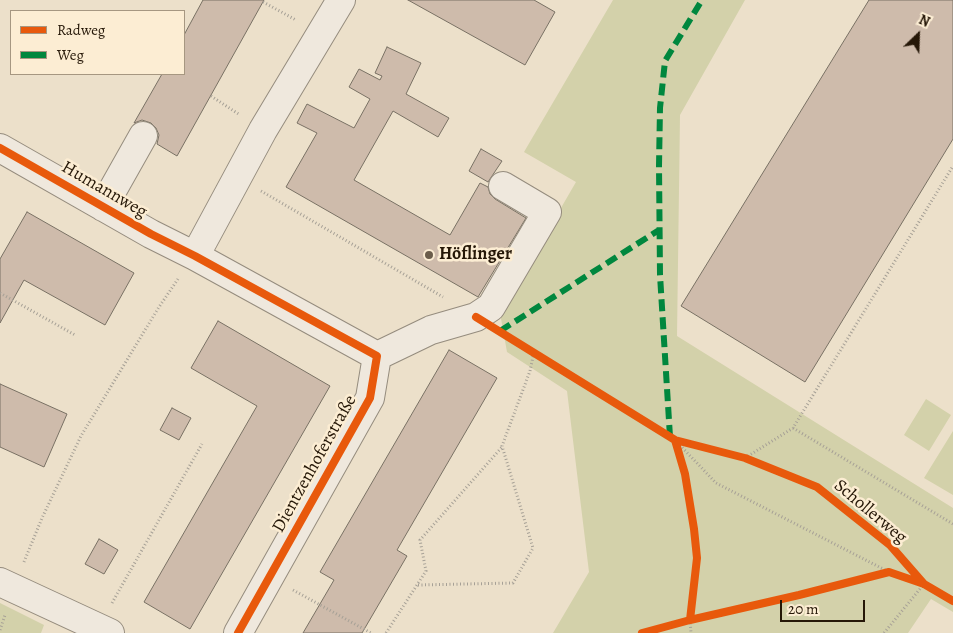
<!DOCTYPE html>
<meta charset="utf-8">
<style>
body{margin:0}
#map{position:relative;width:953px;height:633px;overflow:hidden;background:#ece0ca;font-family:Alegreya,serif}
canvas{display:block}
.legend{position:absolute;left:10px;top:10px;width:175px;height:65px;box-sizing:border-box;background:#fcedd3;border:1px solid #a69781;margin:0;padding:6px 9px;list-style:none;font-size:15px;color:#251707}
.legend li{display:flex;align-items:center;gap:10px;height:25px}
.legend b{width:25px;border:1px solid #a69781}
.north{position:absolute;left:893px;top:10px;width:50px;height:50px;-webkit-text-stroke:4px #fcedd3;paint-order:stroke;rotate:24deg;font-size:14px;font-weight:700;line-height:20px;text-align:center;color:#251707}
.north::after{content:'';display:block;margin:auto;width:18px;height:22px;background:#251707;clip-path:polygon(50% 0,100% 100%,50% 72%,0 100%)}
.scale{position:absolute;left:780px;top:600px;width:85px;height:22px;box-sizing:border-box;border:2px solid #251707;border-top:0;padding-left:6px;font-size:15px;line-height:18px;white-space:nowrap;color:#251707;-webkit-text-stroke:4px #fcedd3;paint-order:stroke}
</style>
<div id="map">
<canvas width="953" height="633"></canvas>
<ul class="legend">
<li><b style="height:6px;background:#e8590c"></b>Radweg</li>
<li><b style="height:6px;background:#00873e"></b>Weg</li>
</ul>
<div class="north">N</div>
<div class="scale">20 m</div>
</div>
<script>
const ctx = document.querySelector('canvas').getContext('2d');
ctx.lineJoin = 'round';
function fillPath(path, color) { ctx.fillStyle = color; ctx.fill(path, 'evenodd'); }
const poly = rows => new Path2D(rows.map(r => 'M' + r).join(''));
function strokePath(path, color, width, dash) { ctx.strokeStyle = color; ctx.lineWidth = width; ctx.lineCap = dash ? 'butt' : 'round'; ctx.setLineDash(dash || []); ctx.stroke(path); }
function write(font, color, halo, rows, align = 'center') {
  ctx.font = font + ' Alegreya,serif'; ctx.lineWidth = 5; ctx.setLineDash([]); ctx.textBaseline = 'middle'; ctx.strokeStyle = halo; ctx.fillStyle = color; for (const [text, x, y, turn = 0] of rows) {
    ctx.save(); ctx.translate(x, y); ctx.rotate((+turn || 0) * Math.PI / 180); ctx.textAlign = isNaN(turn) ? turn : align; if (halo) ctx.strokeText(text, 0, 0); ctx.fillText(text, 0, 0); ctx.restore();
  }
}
fillPath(poly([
 [613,0,745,0,680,115,677,336,953,508,953,612,931,599,908,633,553,633,589,572,567,391,507,352,500,313,576,182,524,152],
 [926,399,951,415,929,451,904,435],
 [953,431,953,495,924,478],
 [0,603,44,625,41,633,0,633]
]), '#d3d1aa');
const building = poly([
 [203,0,264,0,177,156,157,144,159,135,156,128,151,123,142,120,134,123,162,74,184,74,184,35,203,0],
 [408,0,534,0,555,12,525,65,408,0],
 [869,0,953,0,953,139,805,382,681,306,869,0],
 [387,47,421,63,406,94,449,118,438,137,393,111,354,180,450,235,480,183,488,187,490,194,495,199,526,218,478,297,286,187,317,133,297,123,307,104,354,128,370,99,349,87,359,69,380,80,382,76,375,73,387,47],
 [481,149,502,161,488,182,469,171,481,149],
 [27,212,134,273,105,325,24,280,0,323,0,259,27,212],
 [218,321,330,386,190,629,144,602,257,406,191,368,218,321],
 [449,350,497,378,397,550,407,556,362,633,303,633,334,580,320,572,449,350],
 [0,384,67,414,44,467,0,447,0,384],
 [172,408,191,418,179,440,160,430,172,408],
 [99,539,118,550,104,574,85,564,99,539]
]);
fillPath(building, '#cebbab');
strokePath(building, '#797164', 1);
const minor = poly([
 [0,148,151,234,195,256,377,356],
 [103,207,143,136],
 [195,256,263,130,341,0],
 [377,356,431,330,476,317,491,307,547,212,503,186],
 [0,582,110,633],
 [238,633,370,398,377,356]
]);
strokePath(minor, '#958c7e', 30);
strokePath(poly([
 [263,2,296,20],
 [211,96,240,115],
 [261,191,443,297],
 [0,293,75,335],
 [793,428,953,524],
 [675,440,716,483,889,572],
 [745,458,793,428,953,166],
 [24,562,42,518,81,436,159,307,178,279],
 [418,585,513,583,533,548,502,446,530,371,534,352],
 [293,590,371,633],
 [112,603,202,444],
 [690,620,691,633],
 [0,630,5,615],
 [386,633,426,571,420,540,502,447],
 [884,633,924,584]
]), '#a6a096', 3, [1, 2.5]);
strokePath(minor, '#efe8dd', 28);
strokePath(poly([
 [500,331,659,230],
 [670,437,660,275,659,166,660,108,665,61,702,0]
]), '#00873e', 6, [12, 6]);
strokePath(poly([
 [0,148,151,234,195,256,377,356,370,398,238,633],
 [476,317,675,440,745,458,817,487,890,545,924,584],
 [675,440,685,474,694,529,697,558,690,620],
 [642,633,690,620,799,595,889,572,924,584,953,601]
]), '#e8590c', 8);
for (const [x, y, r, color] of [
 [429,255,5,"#6b5d4b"]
]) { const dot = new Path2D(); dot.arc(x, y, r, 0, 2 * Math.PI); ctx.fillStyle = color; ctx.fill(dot); strokePath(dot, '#fcedd3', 2); }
write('18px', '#251707', '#fcedd3', [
 ["Humannweg",104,190,30],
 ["Dientzenhoferstraße",315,464,-61],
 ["Schollerweg",870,512,40]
]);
write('bold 18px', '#251707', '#fcedd3', [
 ["Höflinger",439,255]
], 'left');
</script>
